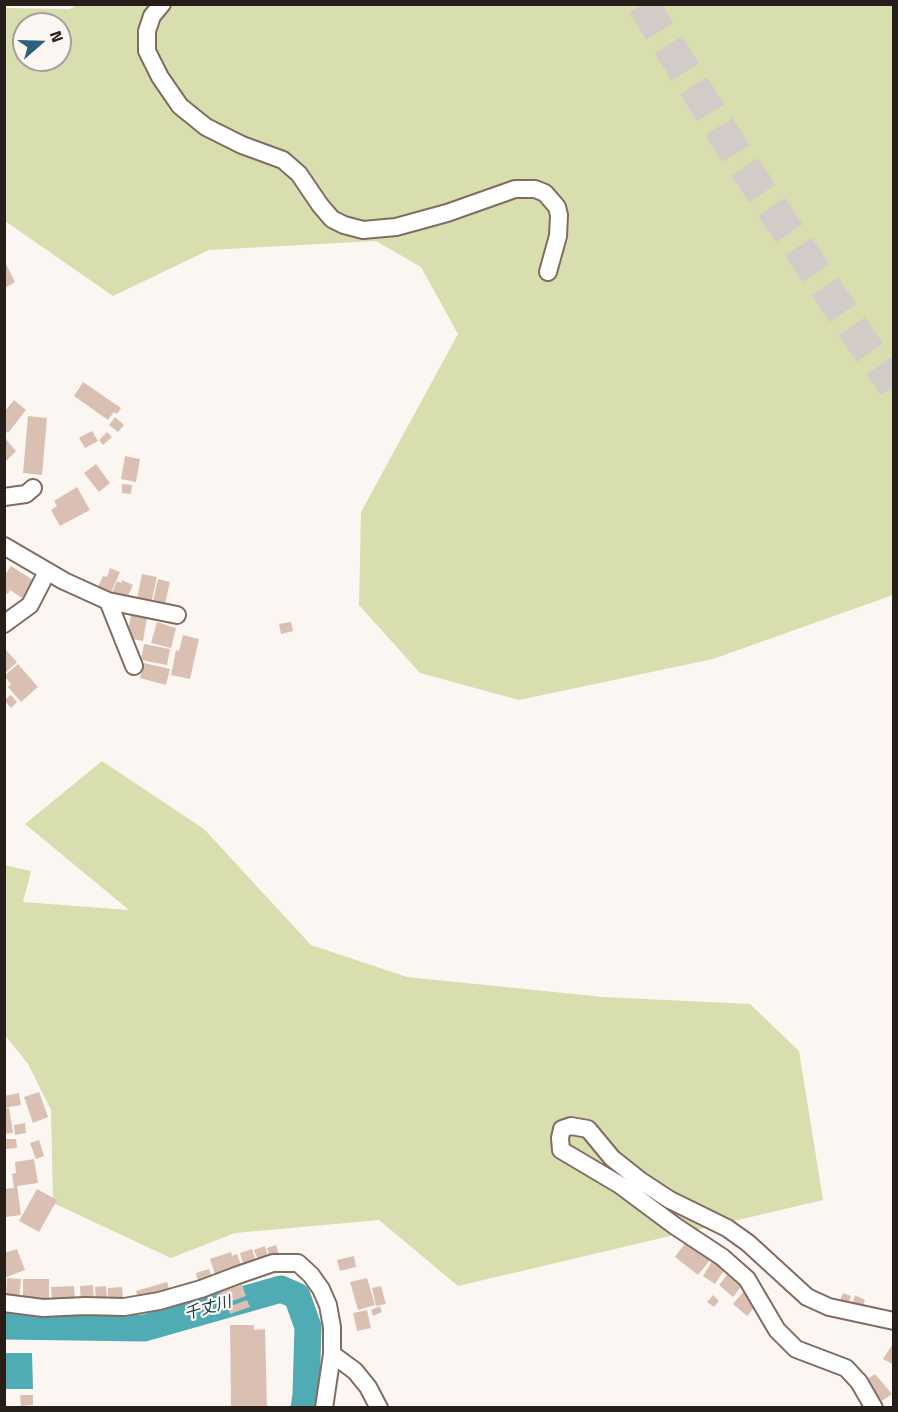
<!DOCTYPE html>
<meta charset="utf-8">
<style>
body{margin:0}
#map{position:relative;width:898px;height:1412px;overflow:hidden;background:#fcf6f3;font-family:"Titillium Web",sans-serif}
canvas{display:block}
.frame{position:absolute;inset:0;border:6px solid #281e19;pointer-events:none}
.north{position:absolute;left:12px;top:12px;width:60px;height:60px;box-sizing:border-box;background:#fcf6f3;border:2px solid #a7a09c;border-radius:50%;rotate:70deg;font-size:16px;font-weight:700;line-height:24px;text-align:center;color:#281e19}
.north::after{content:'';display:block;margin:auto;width:21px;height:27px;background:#2c617c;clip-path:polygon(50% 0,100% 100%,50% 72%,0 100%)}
</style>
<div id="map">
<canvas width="898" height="1412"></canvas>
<div class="frame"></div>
<div class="north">N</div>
</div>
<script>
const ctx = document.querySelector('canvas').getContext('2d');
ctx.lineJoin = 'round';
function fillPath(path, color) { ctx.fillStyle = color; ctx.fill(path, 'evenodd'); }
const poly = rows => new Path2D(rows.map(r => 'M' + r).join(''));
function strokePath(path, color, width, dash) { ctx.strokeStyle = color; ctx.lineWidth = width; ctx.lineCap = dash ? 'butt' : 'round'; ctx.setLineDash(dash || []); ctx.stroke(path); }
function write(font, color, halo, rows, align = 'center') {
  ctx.font = font + ' "Titillium Web","Noto Sans JP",sans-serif'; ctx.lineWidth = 4.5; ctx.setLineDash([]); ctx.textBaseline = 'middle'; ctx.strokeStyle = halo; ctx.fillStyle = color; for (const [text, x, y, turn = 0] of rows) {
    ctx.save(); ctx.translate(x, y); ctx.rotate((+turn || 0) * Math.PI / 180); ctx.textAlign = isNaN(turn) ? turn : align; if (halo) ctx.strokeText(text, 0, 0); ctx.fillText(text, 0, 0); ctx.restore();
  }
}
fillPath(poly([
 [79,4,893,5,893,595,713,659,519,700,420,673,359,605,361,512,458,334,421,267,376,241,209,250,113,296,5,221,5,8,70,9],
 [24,24,60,24,60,60,24,60],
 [102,761,204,829,311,945,407,977,603,997,750,1004,799,1051,823,1200,458,1286,379,1220,235,1233,171,1258,53,1203,51,1110,28,1064,5,1035,4,865,31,871,23,902,129,910,25,824]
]), '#d9deae');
fillPath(poly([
 [5,1353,32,1353,33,1389,5,1389]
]), '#4facb4');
strokePath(poly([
 [4,1326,144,1328,281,1289,297,1296,308,1327,306,1395,304,1408]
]), '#4facb4', 27);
fillPath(poly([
 [5,262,15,282,5,288],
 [83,382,121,408,117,414,114,412,108,420,74,396],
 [14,400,26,410,8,433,5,430,5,411],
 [28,416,47,418,42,475,23,473],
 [115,417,124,425,118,432,109,425],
 [92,431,98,441,85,448,79,438],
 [107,432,112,437,103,445,99,440],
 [5,438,16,451,5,462],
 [125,456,140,459,136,482,121,479],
 [96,464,110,483,99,492,84,473],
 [122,484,132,485,131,494,122,493],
 [77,487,90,510,60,526,51,510,57,506,54,501],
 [11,566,36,582,25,600,10,590,8,594,4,592,4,576],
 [110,568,120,572,110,595,97,589,103,576,107,577],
 [142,574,157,577,150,608,137,599],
 [158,579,170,582,164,608,152,605],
 [122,580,133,585,125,602,111,595,117,581,121,583],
 [131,615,147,618,143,641,127,638],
 [157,622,176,628,171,648,151,643],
 [291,622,293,631,281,634,279,624],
 [183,635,199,639,190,679,171,675,176,650,179,651],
 [144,644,170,649,167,665,141,660],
 [4,648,17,662,4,674],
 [144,663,170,669,166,685,140,678],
 [18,664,38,687,21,702,8,687,11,684,4,676],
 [11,695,17,702,11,708,4,700],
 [39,1092,48,1117,33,1123,24,1097],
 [19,1093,21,1105,4,1108,4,1096],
 [9,1108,13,1133,4,1134,4,1109],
 [25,1123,26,1133,15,1135,14,1125],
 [4,1139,16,1139,17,1148,4,1149],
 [39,1140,44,1156,36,1159,30,1143],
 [34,1159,38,1183,17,1186,21,1215,6,1217,4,1189,14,1188,12,1174,16,1173,15,1162],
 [37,1189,57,1200,39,1232,19,1221],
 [686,1242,710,1260,698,1275,675,1257],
 [276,1245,279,1255,270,1258,267,1248],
 [265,1246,269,1260,259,1263,254,1250],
 [17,1249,25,1270,4,1278,4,1253],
 [252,1249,256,1262,244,1267,240,1253],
 [231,1252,232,1256,237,1254,242,1268,216,1277,210,1259],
 [354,1256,356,1267,340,1271,337,1260],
 [713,1260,725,1269,715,1284,703,1276],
 [209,1269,212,1278,198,1282,196,1273],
 [727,1275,741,1287,733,1297,719,1285],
 [7,1278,21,1279,19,1300,6,1299],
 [367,1278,375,1305,358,1310,350,1282],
 [23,1279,49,1279,49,1300,23,1300],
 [167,1282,170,1292,139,1301,136,1291],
 [241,1282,246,1296,224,1304,219,1290],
 [93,1285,94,1301,81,1302,80,1286],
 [74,1286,75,1298,52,1299,51,1287],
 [106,1286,107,1300,96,1301,95,1287],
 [381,1286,386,1304,376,1306,372,1288],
 [122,1287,123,1300,108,1300,108,1288],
 [744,1291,758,1303,747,1316,733,1304],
 [843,1293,851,1296,848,1305,839,1303],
 [713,1295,719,1301,714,1307,707,1302],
 [855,1295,865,1300,862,1309,852,1306],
 [247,1300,250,1307,230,1314,228,1307],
 [380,1306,382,1312,373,1316,371,1310],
 [367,1310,371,1328,357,1331,353,1313],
 [230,1325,254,1325,254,1330,265,1329,267,1408,231,1408],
 [892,1345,894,1346,894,1365,883,1359],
 [875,1374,892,1394,882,1401,866,1380],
 [20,1395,33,1395,33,1405,21,1406]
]), '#d9c0b2');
strokePath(poly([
 [643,4,738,157,861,340,894,386]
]), '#d2cbc7', 32, [32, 16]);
const minor = poly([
 [162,4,152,16,147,31,147,51,160,77,180,106,206,127,242,145,283,160,299,174,320,205,332,219,344,225,363,230,396,227,447,213,515,189,535,189,545,193,557,207,559,215,558,236,548,272],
 [4,497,26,494,33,488],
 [4,546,64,581,108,601,134,666],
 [108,601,177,615],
 [4,624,30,605,47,572],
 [4,1303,43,1308,85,1306,124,1307,159,1301,201,1289,238,1275,273,1263,298,1263,311,1275,321,1289,328,1305,332,1327,332,1354,324,1408],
 [332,1354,355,1371,368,1387,379,1408],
 [874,1408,859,1382,846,1368,796,1349,777,1330,747,1279,722,1257,675,1226,620,1185,561,1150,560,1138,562,1129,571,1126,588,1129,612,1158,641,1181,670,1200,727,1228,748,1243,807,1297,829,1307,894,1321]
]);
strokePath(minor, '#826c5f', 20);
strokePath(minor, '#fff', 16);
write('italic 16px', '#184347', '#fcf6f3', [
 ["千丈川",208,1309,-16]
]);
</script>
